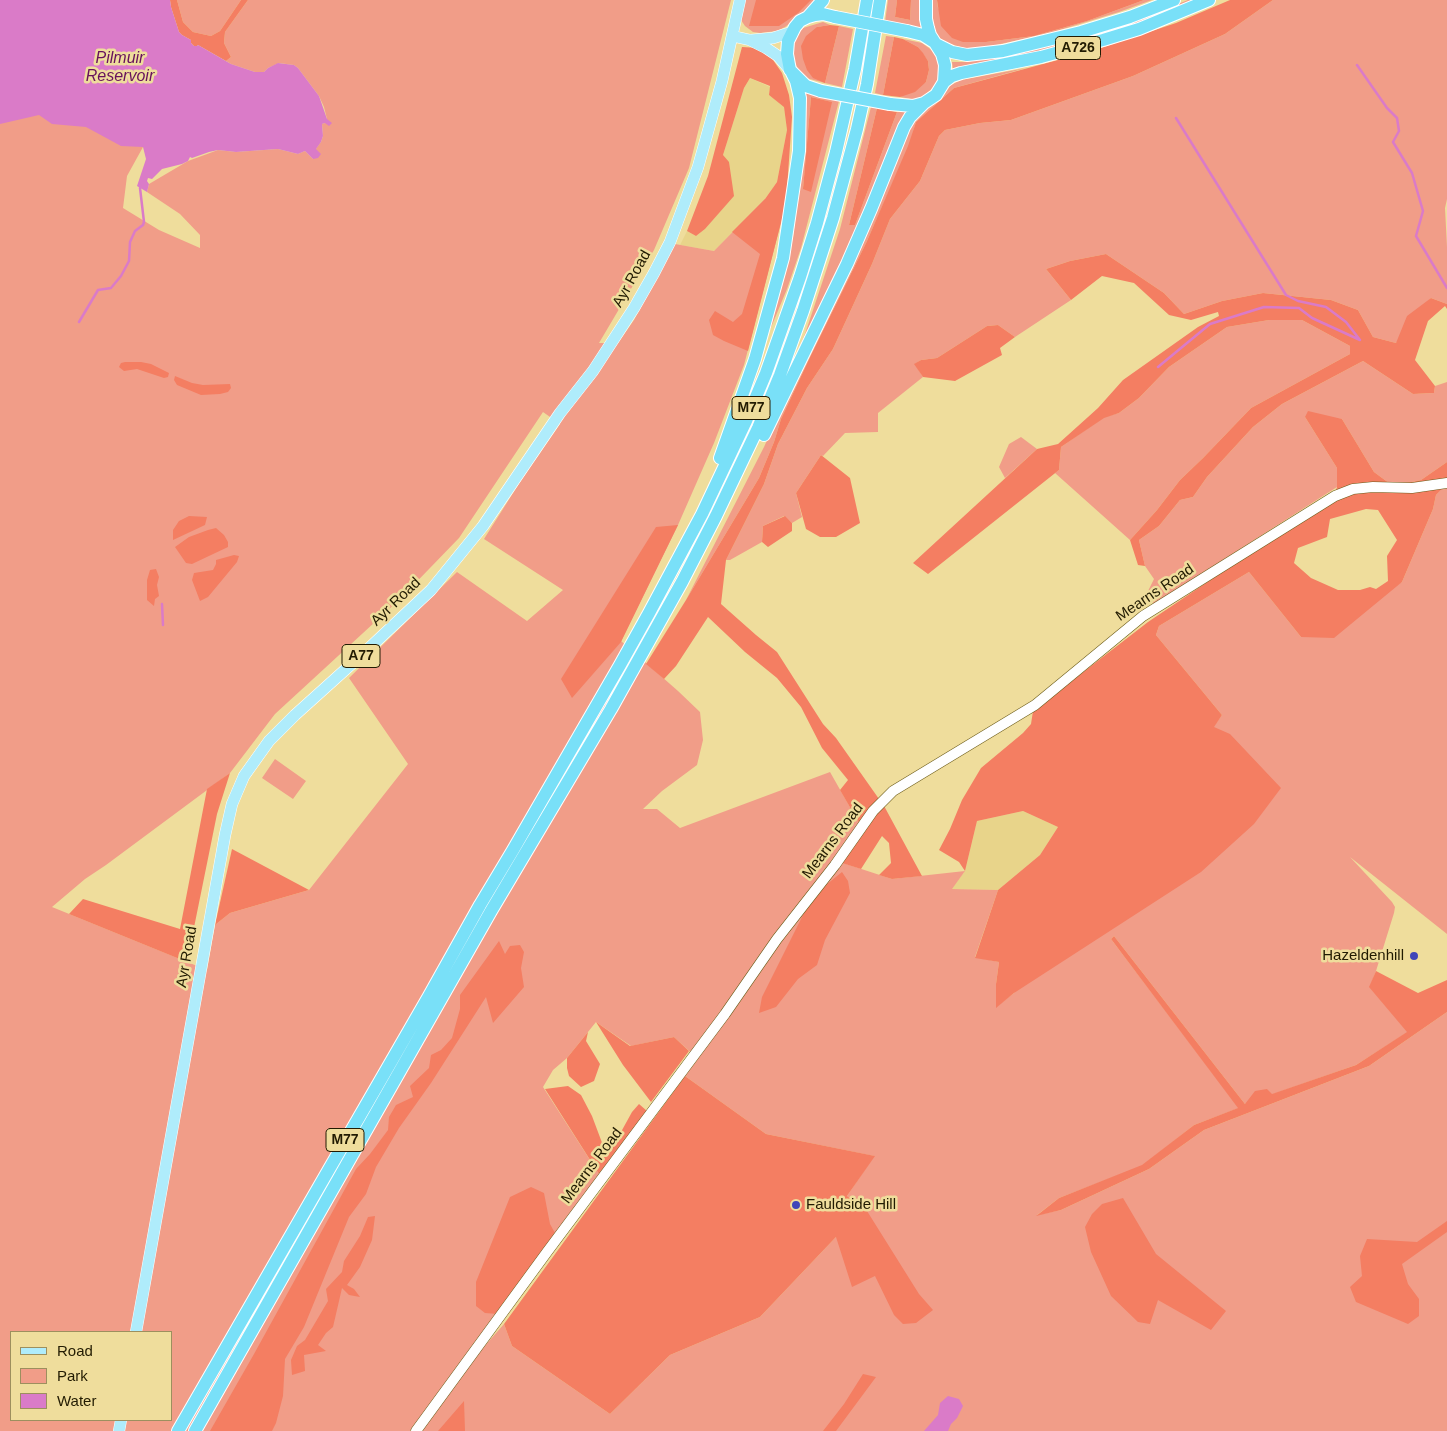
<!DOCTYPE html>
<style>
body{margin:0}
#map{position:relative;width:1447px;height:1431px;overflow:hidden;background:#efdd9c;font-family:Arial,sans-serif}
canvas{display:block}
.legend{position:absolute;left:10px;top:1331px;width:162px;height:90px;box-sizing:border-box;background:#efdd9c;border:1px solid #9d8f5e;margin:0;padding:6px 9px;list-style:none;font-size:15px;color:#221b02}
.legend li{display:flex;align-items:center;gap:10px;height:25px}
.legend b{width:25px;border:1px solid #9d8f5e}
</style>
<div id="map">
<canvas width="1447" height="1431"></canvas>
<ul class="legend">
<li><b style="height:6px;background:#afecfb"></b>Road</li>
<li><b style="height:14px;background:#f19d88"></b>Park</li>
<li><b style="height:14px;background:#da7bc8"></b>Water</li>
</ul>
</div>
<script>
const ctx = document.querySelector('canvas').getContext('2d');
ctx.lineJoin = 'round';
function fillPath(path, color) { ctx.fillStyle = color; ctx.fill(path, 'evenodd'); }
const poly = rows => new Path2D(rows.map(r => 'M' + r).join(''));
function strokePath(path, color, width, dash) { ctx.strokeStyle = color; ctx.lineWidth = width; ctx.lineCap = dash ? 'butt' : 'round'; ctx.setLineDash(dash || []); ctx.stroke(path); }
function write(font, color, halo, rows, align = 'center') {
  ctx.font = font + ' Arial,sans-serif'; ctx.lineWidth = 5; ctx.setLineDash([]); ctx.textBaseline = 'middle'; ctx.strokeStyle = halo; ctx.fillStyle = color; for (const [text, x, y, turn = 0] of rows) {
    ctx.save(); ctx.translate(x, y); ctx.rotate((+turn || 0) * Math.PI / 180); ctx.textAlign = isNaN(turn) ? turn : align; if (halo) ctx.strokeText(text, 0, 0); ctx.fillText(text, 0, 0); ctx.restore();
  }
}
fillPath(poly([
 [750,78,770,87,769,95,784,106,787,130,777,182,765,199,714,251,680,245,687,231,696,236,705,229,733,196,723,155,744,88],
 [1023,811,1058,827,1040,855,998,890,951,889,965,871,977,821]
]), '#e8d48a');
fillPath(poly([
 [0,0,143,147,127,176,123,208,159,230,200,248,200,235,180,214,147,192,149,184,188,161,218,150,236,152,278,149,298,154,305,151,313,159,315,150,321,142,323,136,322,124,325,123,327,119,324,107,319,96,298,68,294,65,279,63,268,68,264,72,255,72,231,64,226,61,231,57,224,43,225,32,248,0,731,0,689,168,654,250,599,343,618,343,634,320,675,244,714,251,765,199,786,203,744,365,714,443,678,525,621,641,678,691,700,712,703,740,697,765,662,791,643,809,657,809,680,828,830,772,859,823,866,829,843,863,892,879,965,871,952,889,998,890,975,957,999,962,996,984,996,1007,1014,993,1222,715,1156,635,1159,626,1249,572,1301,637,1402,582,1433,509,1436,495,1441,489,1447,488,1447,934,1350,857,1392,902,1395,907,1394,913,1376,971,1370,987,1408,1032,1356,1065,1245,1104,1114,936,1111,939,1239,1108,1194,1125,1142,1166,1059,1198,1037,1215,1061,1210,1149,1169,1204,1130,1369,1066,1447,1012,1447,1431,421,1431,475,1357,504,1324,512,1346,610,1414,670,1355,760,1317,836,1237,867,1211,847,1196,874,1156,766,1134,685,1076,698,1059,674,1037,631,1046,596,1022,567,1058,553,1070,543,1087,599,1174,498,1314,410,1431,0,1431],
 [543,412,560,424,520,482,484,539,563,590,527,621,457,572,349,678,408,764,309,890,230,913,215,925,207,970,52,907,85,879,106,865,230,773,275,714,400,599,459,538],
 [11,1332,171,1332,171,1420,11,1420],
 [177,0,241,0,220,31,211,36,193,32,183,22],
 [744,0,815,0,804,13,785,27,777,31,760,33,753,32,745,26,741,20],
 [888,0,897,0,895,17,910,20,911,0,919,0,921,29,885,22],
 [931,0,937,0,938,8,986,42,1034,36,1087,21,1144,0,1152,0,1119,12,1050,33,987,47,968,49,950,44,942,40,935,33,932,25],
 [1188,0,1195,0,1138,23,1096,38,1034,53,953,69,952,62,965,62,1002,56,1045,47,1093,34,1173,6],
 [1273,0,1447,0,1447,199,1445,208,1447,247,1447,304,1431,298,1396,343,1373,337,1358,310,1331,300,1263,293,1222,301,1184,314,1164,293,1106,254,1070,261,1046,269,1071,300,1015,337,998,325,987,326,937,358,921,360,915,364,923,377,878,413,878,432,845,433,823,456,821,455,796,493,802,517,792,523,784,516,763,526,762,542,730,560,726,560,764,484,778,444,807,388,833,349,872,264,890,219,920,181,939,136,945,130,980,123,1011,120,1133,76,1225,34],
 [823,22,830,25,817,27,825,83,839,26,853,29,842,87,825,83,806,78,799,71,793,59,793,44,796,36,803,28],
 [886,36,894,37,883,95,875,93],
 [903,39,922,43,933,51,938,59,941,71,938,83,926,94,916,100,890,95,900,97,926,82,929,70,928,61,918,47],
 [1026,68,954,88,916,122,909,146,867,241,811,355,781,419,774,442,759,478,686,600,764,447,910,121,938,101,951,85,961,80],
 [803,91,839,101,801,248,787,289,762,349,785,275,793,237,806,137],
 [811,97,831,102,803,189,805,168],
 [871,107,877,108,849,225,855,225,897,112,907,112,839,269,792,364,805,334,840,229],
 [1269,320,1302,320,1350,346,1350,354,1251,408,1203,458,1180,480,1157,510,1130,540,1055,473,1059,470,1061,447,1104,417,1119,413,1139,398,1169,367,1227,327],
 [1363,361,1413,394,1434,393,1435,386,1447,382,1447,462,1421,480,1393,486,1374,472,1342,419,1305,417,1337,468,1337,487,1154,604,1147,593,1154,579,1145,566,1139,540,1159,526,1180,500,1193,497,1207,477,1253,427,1282,404],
 [1021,437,1037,449,1005,478,999,467,1009,444],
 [275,759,306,781,293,799,262,778]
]), '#f19d88');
fillPath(poly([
 [170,0,177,0,183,22,193,32,211,36,220,31,241,0,248,0,225,32,224,43,231,57,226,61,198,45,197,46,194,46,191,43,191,40,182,35,179,32,171,7],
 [756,0,811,0,798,13,779,26,749,26],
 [897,0,911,0,910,20,895,17],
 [937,0,1144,0,1087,21,1034,36,986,42,963,42,952,38,941,26],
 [1230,0,1273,0,1225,34,1133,76,1011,120,980,123,945,130,939,136,920,181,890,219,872,264,833,349,807,388,778,444,764,484,726,560,721,604,756,635,777,652,823,724,836,738,879,799,859,823,840,790,848,780,822,748,801,707,777,678,745,652,708,617,676,666,664,679,646,664,686,600,759,478,774,442,781,419,811,355,867,241,908,146,916,122,954,88,1095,50,1176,23],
 [830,25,839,26,825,83,813,78,807,70,803,59,801,46,806,36,817,27],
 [894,37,903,39,918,47,923,53,928,61,929,70,926,82,915,92,900,97,883,95],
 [742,47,759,48,771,57,782,73,789,95,792,117,786,203,748,351,724,341,713,335,709,320,715,311,733,322,742,314,760,254,732,232,765,199,777,182,787,130,784,107,769,95,770,86,750,78,744,88,723,155,729,162,734,196,705,229,696,236,687,231,708,176],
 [811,97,832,102,811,192,803,189],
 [877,108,897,112,855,225,849,225],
 [1106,254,1164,293,1184,314,1222,301,1263,293,1331,300,1358,310,1373,337,1396,343,1407,316,1431,298,1447,304,1447,309,1445,306,1428,321,1415,360,1435,386,1434,393,1413,394,1363,361,1282,404,1253,427,1207,477,1193,497,1180,500,1159,526,1139,540,1145,566,1138,565,1130,540,1157,510,1180,480,1203,458,1251,408,1350,354,1350,346,1302,320,1269,320,1227,327,1169,367,1139,398,1119,413,1104,418,1061,447,1059,470,928,574,913,563,1037,449,1058,444,1098,408,1123,380,1198,327,1219,316,1218,312,1191,320,1169,315,1134,283,1102,276,1071,300,1046,269,1070,261],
 [998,325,1015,337,1000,348,1002,355,955,381,923,377,914,364,921,360,937,358,987,326],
 [125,362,141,362,151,364,169,373,168,377,164,378,137,369,124,371,119,367,121,363],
 [175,376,192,383,203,385,230,384,231,388,228,392,220,394,201,395,177,385,174,380],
 [1308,411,1342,419,1374,472,1393,486,1421,480,1447,462,1447,483,1436,495,1433,509,1402,582,1334,638,1301,637,1249,572,1159,626,1156,635,1222,715,1214,727,1230,734,1281,788,1254,824,1201,872,1014,993,996,1008,996,984,999,962,975,958,998,890,1040,855,1058,827,1023,811,977,821,965,871,959,862,939,850,950,829,962,800,981,768,1023,733,1031,724,1033,711,1148,622,1246,556,1333,501,1337,487,1337,468,1305,417],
 [1366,509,1378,510,1397,540,1387,556,1388,581,1376,589,1370,587,1360,590,1338,590,1311,578,1294,563,1298,548,1327,537,1330,519],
 [821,455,850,478,860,523,836,537,820,537,806,529,796,493],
 [189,516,207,517,205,525,173,540,173,530,179,521],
 [785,516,792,523,792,531,768,547,762,542,763,526],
 [678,525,621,642,572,698,561,679,656,527],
 [216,528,224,535,228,542,228,547,192,564,186,563,175,547,189,537,208,530],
 [234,555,239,556,237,562,208,597,200,601,192,580,194,573,213,570,216,564,216,560],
 [156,569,159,577,157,585,159,596,155,599,154,606,147,600,147,580,150,570],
 [230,773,217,814,187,962,69,914,83,899,180,929,207,789],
 [883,804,922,876,892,879,879,875,891,863,889,843,882,836,861,869,842,863],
 [232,849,309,890,230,913,215,925],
 [842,872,848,881,850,893,825,940,817,965,798,979,776,1007,759,1013,762,997,806,909,826,885],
 [1114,936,1245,1104,1255,1091,1267,1089,1272,1094,1356,1065,1407,1032,1369,987,1376,971,1418,993,1447,980,1447,1012,1369,1066,1204,1130,1149,1169,1061,1210,1036,1216,1059,1198,1142,1165,1194,1125,1238,1108,1111,939],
 [499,941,505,954,510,946,520,945,524,952,521,968,524,987,493,1023,486,997,431,1083,399,1128,376,1167,366,1194,349,1217,304,1327,285,1359,283,1396,276,1423,272,1431,210,1431,254,1354,356,1169,370,1154,388,1130,389,1117,396,1105,413,1097,410,1086,429,1068,431,1055,441,1050,452,1038,460,1009,460,995],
 [596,1022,630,1046,674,1037,689,1051,651,1102,623,1065],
 [588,1032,586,1041,600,1064,594,1081,581,1087,569,1076,567,1068,567,1058],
 [685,1076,766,1134,875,1156,847,1196,867,1211,919,1294,933,1310,916,1323,903,1324,894,1315,875,1276,852,1287,836,1237,760,1317,670,1355,610,1414,512,1346,504,1324],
 [568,1086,581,1095,592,1116,604,1148,616,1141,632,1112,639,1104,647,1111,599,1174,545,1089],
 [531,1187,544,1193,550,1224,555,1233,498,1314,485,1313,476,1306,476,1282,510,1197],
 [1123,1198,1156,1254,1226,1311,1211,1330,1158,1300,1150,1324,1138,1322,1111,1296,1091,1252,1085,1227,1092,1214,1102,1204],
 [375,1216,372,1240,360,1267,347,1285,354,1289,360,1297,349,1295,342,1288,333,1327,326,1333,318,1345,326,1351,304,1355,305,1371,292,1375,291,1360,297,1346,305,1340,328,1301,326,1289,342,1272,344,1261,360,1236,368,1217],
 [1447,1221,1447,1232,1402,1264,1408,1284,1419,1299,1419,1316,1408,1324,1356,1302,1350,1287,1362,1276,1360,1256,1367,1239,1417,1242],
 [863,1374,876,1377,836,1431,823,1431,844,1404],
 [464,1401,465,1431,438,1431]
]), '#f47e62');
fillPath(poly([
 [0,0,170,0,171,7,179,32,182,35,191,40,191,43,194,46,197,46,198,45,231,64,255,72,264,72,268,68,278,63,294,65,298,68,319,96,327,119,332,123,329,126,325,123,322,124,323,136,321,142,316,149,321,154,318,158,313,159,305,151,298,154,278,149,236,152,218,150,209,152,192,158,190,157,188,161,182,164,162,169,152,179,148,178,147,181,149,184,147,192,137,186,146,159,143,147,121,146,86,127,52,124,39,115,0,124],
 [948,1396,959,1399,963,1406,957,1418,951,1424,948,1431,924,1431,938,1415,940,1403]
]), '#da7bc8');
strokePath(poly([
 [1357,65,1387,108,1397,118,1399,131,1393,142,1412,173,1423,211,1416,236,1447,288],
 [79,322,98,290,111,288,121,276,129,261,130,242,135,231,143,225,144,222,140,188],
 [1158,367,1210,324,1264,307,1299,308,1312,318,1360,340,1346,322,1326,307,1298,301,1286,295,1176,118],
 [162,604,163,625]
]), '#da7bc8', 2.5);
const secondary = poly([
 [416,1431,547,1252,725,1014,777,939,835,865,873,811,893,791,1035,705,1143,616,1335,496,1353,489,1373,487,1412,488,1447,483]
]);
const primary = poly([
 [732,36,750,40,766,48,778,56,790,70],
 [751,40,773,38,792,32],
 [136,1332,225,835,232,804,244,776,269,741,295,715,366,651,431,590,483,526,560,413,593,371,634,308,654,273,670,242,698,167,722,81,740,0],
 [119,1431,121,1420]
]);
const highway = poly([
 [808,17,823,0],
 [907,31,923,35,934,42],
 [936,44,952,52,967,55,1003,51,1081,32,1130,17,1174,0],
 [944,82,952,76,961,73,1041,57,1103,40,1139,29,1209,0],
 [821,91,806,86,790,70,787,54,788,41,795,27,800,21,808,17,815,15,823,14,835,17],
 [890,104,913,106,924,103,936,95,944,82,945,65,942,54,930,35,928,28,926,19,926,0],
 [764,435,847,264,871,209,904,127,910,117,924,103],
 [720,458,755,359,783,258,799,151,800,98,796,81,792,73],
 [178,1431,429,996,480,905,513,850,620,665,649,613,702,514,746,421,766,373,800,277,817,223,836,152,855,69,867,0],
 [195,1431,491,911,611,709,682,582,716,516,758,428,780,375,803,311,833,218,857,129,867,84,880,0]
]);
strokePath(secondary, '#6c5c19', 11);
strokePath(primary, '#fff', 12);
strokePath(highway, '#fff', 14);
strokePath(secondary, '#fff', 10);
strokePath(primary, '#afecfb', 11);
strokePath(highway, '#79e0f8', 12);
const highwayBridge = poly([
 [835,17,907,31],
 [821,91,890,104]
]);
strokePath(highwayBridge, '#fff', 14, []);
strokePath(highwayBridge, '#79e0f8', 12);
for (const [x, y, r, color] of [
 [1414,956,5,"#3f45b9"],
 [796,1205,5,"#3f45b9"]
]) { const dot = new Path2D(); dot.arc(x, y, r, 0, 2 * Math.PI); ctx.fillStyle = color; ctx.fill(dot); strokePath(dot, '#efdd9c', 2); }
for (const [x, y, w] of [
 [1078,48,45],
 [751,408,38],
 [361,656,38],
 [345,1140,38]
]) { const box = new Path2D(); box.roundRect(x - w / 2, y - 11.5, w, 23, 4); ctx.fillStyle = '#efdd9c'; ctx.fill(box); strokePath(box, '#221b02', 1); }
write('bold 14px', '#221b02', null, [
 ["A726",1078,48],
 ["M77",751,408],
 ["A77",361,656],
 ["M77",345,1140]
]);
write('15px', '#221b02', '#efdd9c', [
 ["Ayr Road",632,279,-61],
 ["Mearns Road",1155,593,-34],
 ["Ayr Road",396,602,-44],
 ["Mearns Road",833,841,-53],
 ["Ayr Road",187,957,-80],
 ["Mearns Road",592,1166,-53]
]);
write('15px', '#221b02', '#efdd9c', [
 ["Hazeldenhill",1404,956],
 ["Fauldside Hill",806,1205,"left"]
], 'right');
write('italic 16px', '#67115c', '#efdd9c', [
 ["Pilmuir",120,59],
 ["Reservoir",120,77]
]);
</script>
